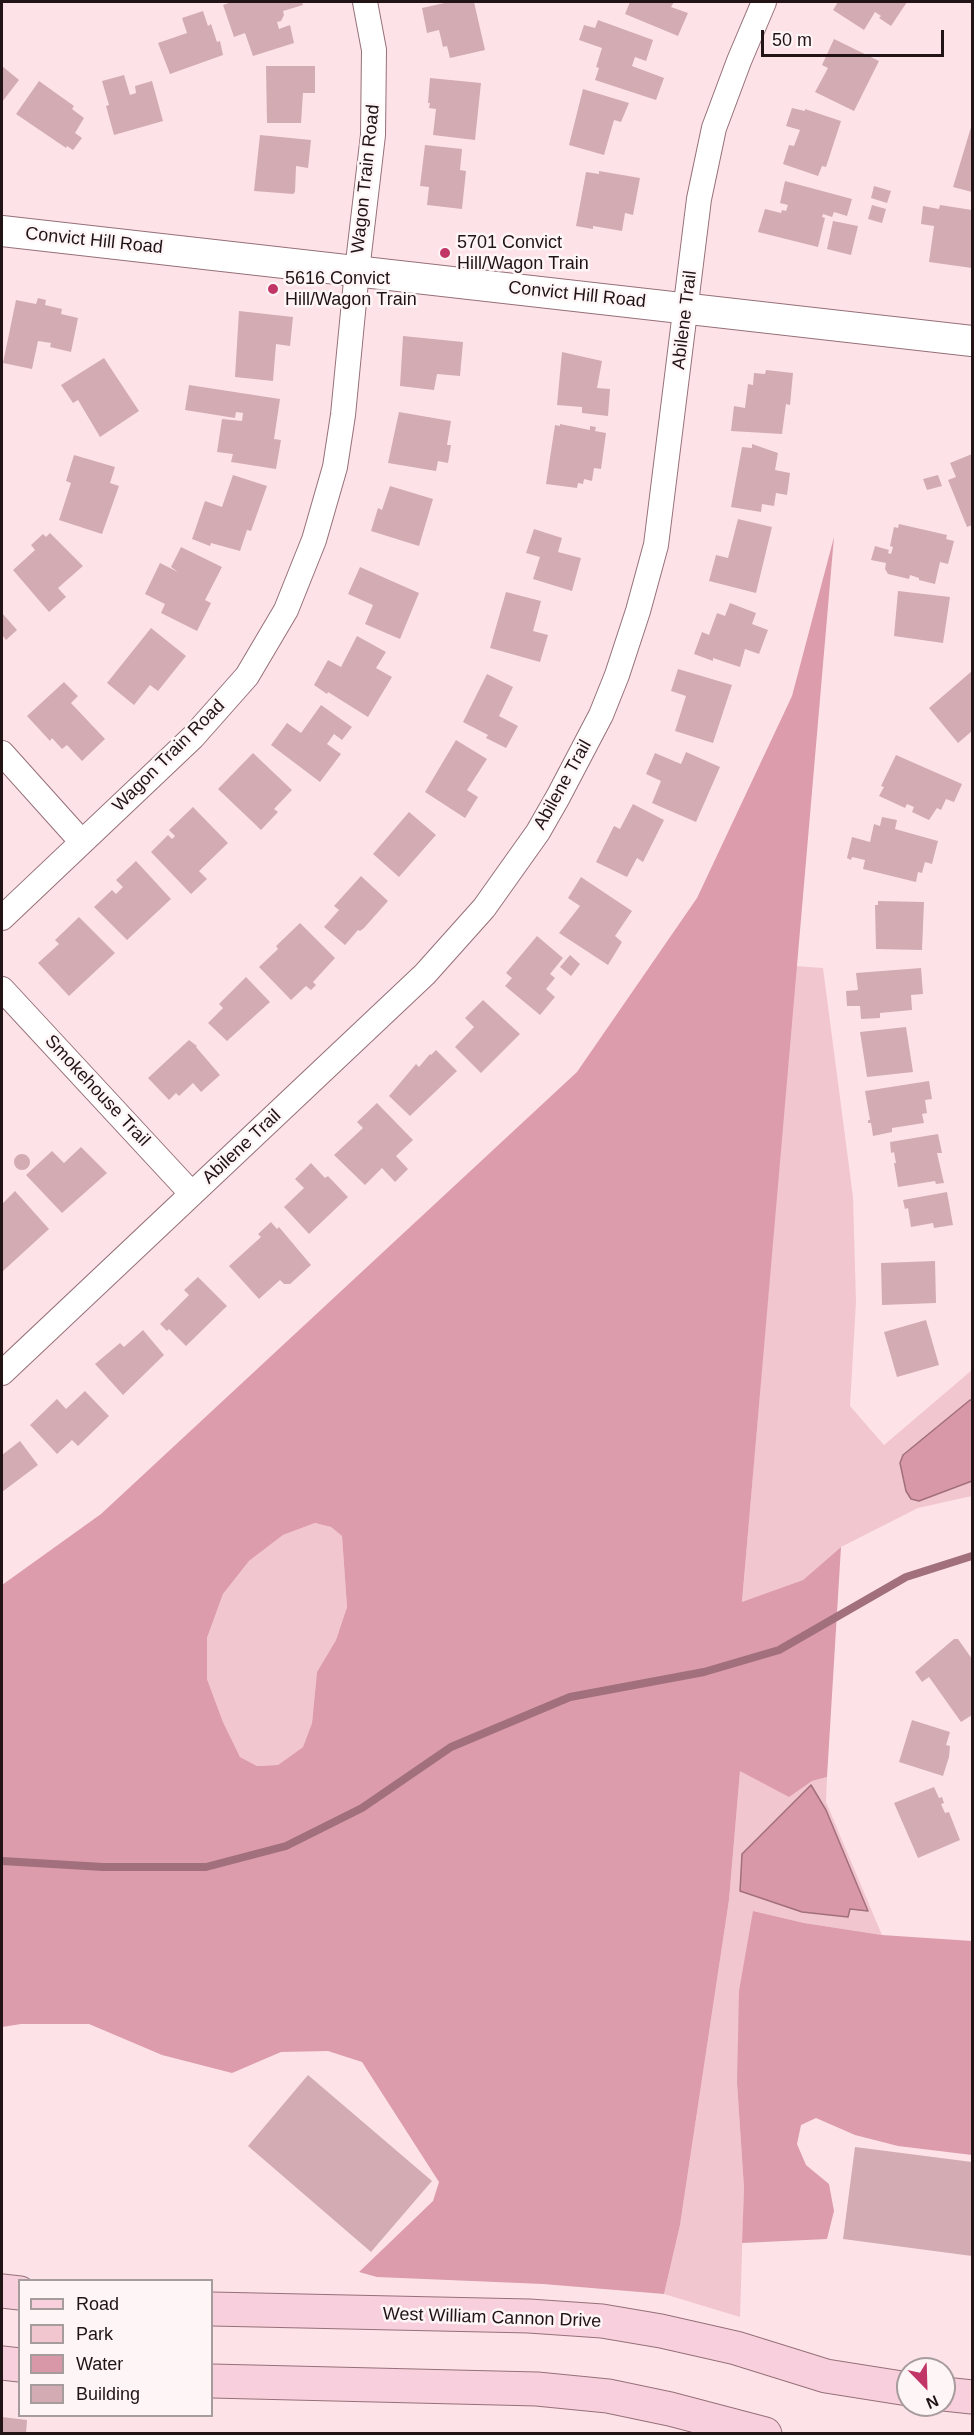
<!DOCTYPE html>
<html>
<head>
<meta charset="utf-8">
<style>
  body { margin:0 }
  #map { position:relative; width:974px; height:2435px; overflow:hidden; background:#fde3e8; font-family:Helvetica,sans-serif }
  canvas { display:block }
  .frame { position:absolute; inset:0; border:3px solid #221317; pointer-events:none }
  .legend { position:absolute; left:18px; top:2279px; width:195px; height:138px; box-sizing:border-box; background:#fef5f7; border:2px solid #a69b9d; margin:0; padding:8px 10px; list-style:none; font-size:18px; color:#221317 }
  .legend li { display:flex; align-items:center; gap:12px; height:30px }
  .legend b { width:30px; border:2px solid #a69b9d }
  .north { position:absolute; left:896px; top:2357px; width:60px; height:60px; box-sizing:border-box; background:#fef5f7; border:2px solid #a69b9d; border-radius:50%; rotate:157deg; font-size:16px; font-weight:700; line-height:24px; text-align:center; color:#221317 }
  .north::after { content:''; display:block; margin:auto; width:21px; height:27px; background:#c23567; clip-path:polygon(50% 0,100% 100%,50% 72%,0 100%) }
  .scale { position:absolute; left:761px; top:30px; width:183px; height:27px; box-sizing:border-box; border:3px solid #221317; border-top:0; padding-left:8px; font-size:18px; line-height:21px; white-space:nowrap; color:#221317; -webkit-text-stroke:4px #fef5f7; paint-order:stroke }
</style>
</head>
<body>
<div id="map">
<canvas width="974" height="2435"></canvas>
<div class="frame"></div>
<ul class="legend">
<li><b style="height:8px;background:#f8cfdc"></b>Road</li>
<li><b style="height:16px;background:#f2c6cf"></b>Park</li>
<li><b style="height:16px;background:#d898a7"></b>Water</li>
<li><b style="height:16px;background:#d3abb3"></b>Building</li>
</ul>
<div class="north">N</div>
<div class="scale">50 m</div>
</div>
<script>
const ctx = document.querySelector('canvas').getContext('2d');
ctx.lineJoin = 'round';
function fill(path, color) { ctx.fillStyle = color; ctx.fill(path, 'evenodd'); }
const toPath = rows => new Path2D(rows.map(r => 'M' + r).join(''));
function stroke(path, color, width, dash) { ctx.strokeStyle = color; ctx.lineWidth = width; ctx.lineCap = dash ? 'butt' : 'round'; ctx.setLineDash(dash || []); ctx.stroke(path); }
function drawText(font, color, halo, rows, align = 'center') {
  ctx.font = font + ' Helvetica,sans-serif'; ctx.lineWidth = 5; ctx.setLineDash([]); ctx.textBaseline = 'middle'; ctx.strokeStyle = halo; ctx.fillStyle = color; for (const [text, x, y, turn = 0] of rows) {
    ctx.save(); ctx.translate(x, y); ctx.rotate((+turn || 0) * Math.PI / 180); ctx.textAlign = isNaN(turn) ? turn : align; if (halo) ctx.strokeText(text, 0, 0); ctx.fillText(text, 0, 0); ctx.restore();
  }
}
const green = toPath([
  [796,966,823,968,853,1197,856,1302,850,1406,884,1445,972,1370,972,1496,918,1508,841,1547,803,1580,742,1603],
  [315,1523,331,1527,342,1536,347,1607,336,1640,317,1672,312,1723,303,1747,278,1765,257,1766,240,1757,223,1722,207,1679,207,1638,223,1594,249,1561,283,1535],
  [740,1770,789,1796,812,1781,827,1777,826,1802,882,1935,804,1923,753,1911,737,2083,744,2188,740,2317,664,2294,680,2225,729,1900]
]);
const forest = toPath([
  [834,537,742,1602,803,1580,841,1547,827,1777,812,1781,789,1797,740,1771,729,1900,680,2225,664,2294,543,2284,377,2277,359,2272,433,2201,439,2182,362,2062,328,2051,281,2052,232,2073,162,2055,89,2024,21,2024,2,2027,2,1585,101,1514,577,1072,697,898,792,696],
  [315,1523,331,1527,342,1536,347,1607,336,1640,317,1672,312,1723,303,1747,278,1765,257,1766,240,1757,223,1722,207,1679,207,1638,223,1594,249,1561,283,1535],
  [753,1911,804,1923,882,1935,972,1941,972,2155,898,2146,855,2135,816,2118,801,2125,797,2144,806,2165,829,2184,834,2211,827,2239,742,2243,744,2188,737,2083,739,1991]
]);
const water = toPath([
  [970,1400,972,1400,972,1481,919,1501,911,1499,906,1491,900,1463,903,1455,970,1400],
  [811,1785,826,1810,868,1911,850,1909,848,1917,802,1912,740,1891,742,1854,811,1785]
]);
const stream = toPath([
  [2,1861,103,1867,206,1867,286,1846,362,1808,451,1747,570,1697,704,1672,779,1650,906,1577,972,1556]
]);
const building = toPath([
  [232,2,302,2,303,5,283,11,284,15,281,21,277,22,279,29,290,25,294,43,253,56,245,33,234,37,223,5],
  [449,2,474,2,485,50,450,58,447,46,443,47,439,30,427,33,422,8],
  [630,2,674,2,671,7,688,13,678,36,625,14],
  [838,2,907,2,891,26,879,18,881,16,875,12,864,30,833,10],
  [203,11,208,26,211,24,217,42,220,41,223,55,170,74,158,43,187,33,182,18],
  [598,20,653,40,646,61,635,57,632,66,664,78,656,100,595,80,599,68,596,67,602,48,579,40,584,25,595,28],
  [834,39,879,61,854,111,815,92,828,68,822,65],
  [2,66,19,80,2,102],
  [266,66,315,66,315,93,303,93,301,123,267,123],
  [124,75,130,95,136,93,135,86,152,81,163,121,114,135,106,106,109,105,102,81],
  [430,78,481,83,475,140,433,135,436,109,429,108,430,103,428,103],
  [39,81,74,106,72,109,84,118,75,133,82,138,73,150,67,146,66,148,16,114],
  [583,89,629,103,621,122,614,120,604,155,569,145],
  [792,108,805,111,805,109,841,121,826,167,822,166,818,176,783,164,789,145,794,146,800,130,786,126],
  [972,124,972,192,953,187],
  [260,135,311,140,308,168,296,166,295,192,293,194,254,191],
  [425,145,462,149,460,170,466,171,462,209,427,205,429,187,420,186],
  [599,171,640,178,633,215,625,213,622,231,593,226,593,229,576,226,586,172,599,174],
  [785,181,852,199,847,216,834,212,832,217,823,214,822,217,825,218,818,247,758,232,765,209,781,213,782,210,786,211,788,205,780,203],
  [874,186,891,191,887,203,871,198],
  [872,205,886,209,882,223,868,219],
  [940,205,972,210,972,268,929,262,934,226,921,224,923,206,939,209],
  [833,221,858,226,851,255,827,249],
  [38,298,46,300,45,305,62,309,61,314,78,318,71,352,50,347,51,343,38,341,32,369,3,363,16,300,36,304],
  [239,311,293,317,290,346,276,344,273,381,235,377],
  [403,336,463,342,460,376,437,374,434,390,400,386],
  [562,352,602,361,597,388,610,389,608,416,582,413,582,407,557,405],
  [104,358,139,411,100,437,78,400,73,403,61,385],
  [766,370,793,373,790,405,786,404,782,434,731,431,734,406,745,408,748,384,753,385,754,373,765,374],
  [189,385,280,399,274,439,281,440,276,469,231,462,233,454,217,452,222,419,242,421,243,413,236,412,235,418,185,410],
  [399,412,451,421,447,445,451,445,448,463,438,461,436,471,388,463],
  [560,424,590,430,590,426,596,427,595,431,606,433,601,469,594,468,592,481,584,479,583,484,578,483,577,488,546,484,555,425,560,426],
  [752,444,778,453,775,470,790,473,787,495,776,493,774,506,762,504,761,512,731,507,742,447,752,448],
  [972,454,972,525,967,527,948,480,956,477,950,463],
  [74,455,115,467,110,483,119,486,102,534,59,520,71,483,66,481],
  [233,475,267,486,251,531,247,530,240,551,211,543,210,546,192,539,205,501,222,507],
  [938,475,942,486,927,490,923,479],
  [390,486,433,499,419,546,371,531,378,508,382,510],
  [738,519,772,527,756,593,709,581,716,555,728,558],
  [899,524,947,535,946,539,954,541,948,564,940,562,935,584,919,580,919,578,910,575,909,579,888,574,885,569,886,563,871,560,875,546,889,550,888,553,891,554,893,547,890,546,894,527,898,528],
  [534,529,562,538,558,552,581,558,572,591,533,579,540,557,526,553],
  [50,533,83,566,58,588,66,597,49,612,13,570,35,550,31,545,43,534,46,537],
  [181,547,222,567,205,600,211,603,197,631,161,613,165,604,145,594,160,563,178,572,171,567],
  [360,567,419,593,400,639,365,624,373,605,348,594],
  [898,591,950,597,943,643,894,636],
  [506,592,541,601,533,631,548,635,540,662,490,648],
  [730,603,756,613,752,624,768,630,759,654,745,649,740,667,713,658,713,661,694,654,702,632,709,635,717,613,725,616],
  [2,613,17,630,6,640,2,635],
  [151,628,186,656,158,691,150,685,134,705,107,683],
  [357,636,386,652,376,668,392,677,368,717,328,692,327,694,314,685,328,660,341,667],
  [678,669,732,685,713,743,675,731,686,696,671,691],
  [972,671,972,731,958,743,929,708],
  [487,674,513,687,499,716,518,726,506,748,486,738,488,735,463,722],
  [64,682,78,696,71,703,105,739,82,761,67,745,62,749,52,738,50,741,27,716],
  [321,705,352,727,342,740,334,734,327,744,341,754,320,782,271,745,287,723,301,733],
  [456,740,487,759,467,790,478,797,465,818,425,792],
  [686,752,720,767,696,822,652,803,661,781,646,774,655,753,681,764],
  [253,753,292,790,274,809,278,812,261,830,218,789],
  [896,755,962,784,954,802,946,799,941,810,937,808,929,820,912,812,914,807,907,804,905,808,879,796,884,787,881,786],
  [633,804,664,820,643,862,637,858,627,877,596,862,614,826,620,829],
  [193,807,228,843,199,871,207,879,191,894,151,852,168,835,172,839,175,836,169,830],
  [409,812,436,835,399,877,373,854],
  [882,817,897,820,895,829,938,841,932,864,925,862,922,873,918,872,916,882,863,869,865,860,852,857,851,860,847,858,852,837,870,842,874,824,880,826],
  [136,861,171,899,127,940,94,907,112,890,116,894,123,887,116,880],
  [361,876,388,901,364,928,360,931,358,930,345,945,324,927,339,910,334,906],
  [581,877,632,911,615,936,622,942,608,965,559,933,580,906,568,898],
  [878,901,924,902,922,950,876,949,875,905,878,905],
  [79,917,115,953,69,996,38,963,59,944,55,940],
  [300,923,335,958,313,982,316,985,311,990,306,986,291,1000,259,967,278,949,276,946],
  [537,936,563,958,550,974,555,978,546,989,555,997,540,1015,505,986,512,978,506,973],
  [570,955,580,964,571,976,560,967],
  [921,968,923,994,911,995,912,1010,880,1013,880,1018,861,1019,860,1006,847,1006,846,991,858,990,856,973],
  [246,977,270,1002,227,1041,208,1023,223,1008,219,1004],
  [483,1000,520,1034,481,1073,455,1047,474,1027,465,1018],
  [906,1027,913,1072,867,1077,860,1032],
  [189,1040,197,1046,196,1047,220,1075,201,1092,193,1083,179,1096,176,1093,169,1100,148,1078],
  [436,1050,457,1071,410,1116,389,1096,416,1064,419,1067,430,1054,431,1055],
  [929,1081,932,1099,925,1100,927,1113,922,1114,924,1123,892,1128,892,1132,873,1136,871,1123,868,1123,868,1120,870,1120,865,1091],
  [377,1103,413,1140,396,1156,408,1169,395,1182,382,1168,365,1185,334,1155,363,1128,357,1122],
  [938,1134,942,1153,937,1153,944,1183,936,1184,935,1181,898,1187,894,1163,896,1163,894,1152,891,1153,890,1142],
  [81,1147,107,1173,62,1213,26,1175,52,1151,64,1163],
  '14 1162a8 8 0 1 1 16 0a8 8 0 1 1-16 0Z',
  [311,1163,325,1178,328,1176,348,1197,309,1234,284,1207,304,1188,295,1179],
  [15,1191,49,1229,3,1271,2,1204],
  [947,1192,953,1225,934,1228,933,1223,911,1227,908,1208,905,1209,903,1200],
  [271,1222,277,1229,279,1227,311,1265,290,1284,284,1284,280,1280,259,1299,229,1266,261,1237,258,1234],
  [935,1261,936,1303,882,1305,881,1263],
  [198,1277,227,1306,186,1346,169,1329,167,1331,160,1324,189,1295,184,1290],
  [926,1320,939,1365,897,1377,884,1332],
  [143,1330,164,1355,123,1395,95,1364,120,1343,124,1347],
  [85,1391,109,1416,78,1446,72,1440,57,1454,30,1425,57,1399,66,1409],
  [20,1441,38,1465,2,1492,2,1455],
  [954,1639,958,1639,972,1659,972,1715,961,1722,929,1677,922,1682,915,1672],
  [912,1720,950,1732,946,1745,950,1746,949,1757,943,1776,899,1762],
  [934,1787,939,1798,942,1797,944,1803,941,1804,945,1813,949,1812,960,1840,918,1858,894,1803],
  [308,2075,432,2181,371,2252,248,2146],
  [855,2147,972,2162,972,2256,843,2239],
  [2,2417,27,2420,26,2434,2,2434]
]);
const minor = toPath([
  [2,753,81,841],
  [2,918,193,737,247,676,286,610,314,540,335,467,343,415,357,271,373,135,374,50,365,2],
  [2,989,192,1194],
  [2,1373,425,974,484,908,538,832,558,797,601,715,617,675,638,611,656,545,699,199,714,128,739,61,764,2]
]);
const tertiary = toPath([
  [2,231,972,341]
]);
const secondary = toPath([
  [2,2291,20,2293],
  [212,2309,529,2316,602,2321,661,2331,736,2348,826,2376,908,2389],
  [2,2363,20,2365],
  [212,2381,537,2389,608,2396,670,2409,765,2434],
  [944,2394,972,2397]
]);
const markers = [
  [445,253,6,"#c23567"],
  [273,289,6,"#c23567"]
];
const streetNames = [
  ["Wagon Train Road",366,179,-84],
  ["Convict Hill Road",94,241,6],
  ["Convict Hill Road",577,295,6],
  ["Abilene Trail",685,320,-83],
  ["Wagon Train Road",169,756,-45],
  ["Abilene Trail",563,785,-61],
  ["Smokehouse Trail",97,1091,47],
  ["Abilene Trail",242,1147,-43],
  ["West William Cannon Drive",492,2318,2]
];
const poiNames = [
  ["5701 Convict",457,243],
  ["Hill/Wagon Train",457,264],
  ["5616 Convict",285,279],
  ["Hill/Wagon Train",285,300]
];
fill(green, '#f2c6cf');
fill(forest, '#dc9cab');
fill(water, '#d898a7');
stroke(water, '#a1707c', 1.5);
stroke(stream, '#a1707c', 8);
fill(building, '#d3abb3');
stroke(minor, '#967079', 26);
stroke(tertiary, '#967079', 32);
stroke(secondary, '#967079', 35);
stroke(minor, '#fff', 24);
stroke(tertiary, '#fff', 30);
stroke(secondary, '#f8cfdc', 33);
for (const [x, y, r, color] of markers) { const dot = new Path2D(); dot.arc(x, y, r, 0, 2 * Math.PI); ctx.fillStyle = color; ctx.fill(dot); stroke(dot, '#fef5f7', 2); }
drawText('18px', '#221317', '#fef5f7', streetNames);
drawText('18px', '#221317', '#fef5f7', poiNames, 'left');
</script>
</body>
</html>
